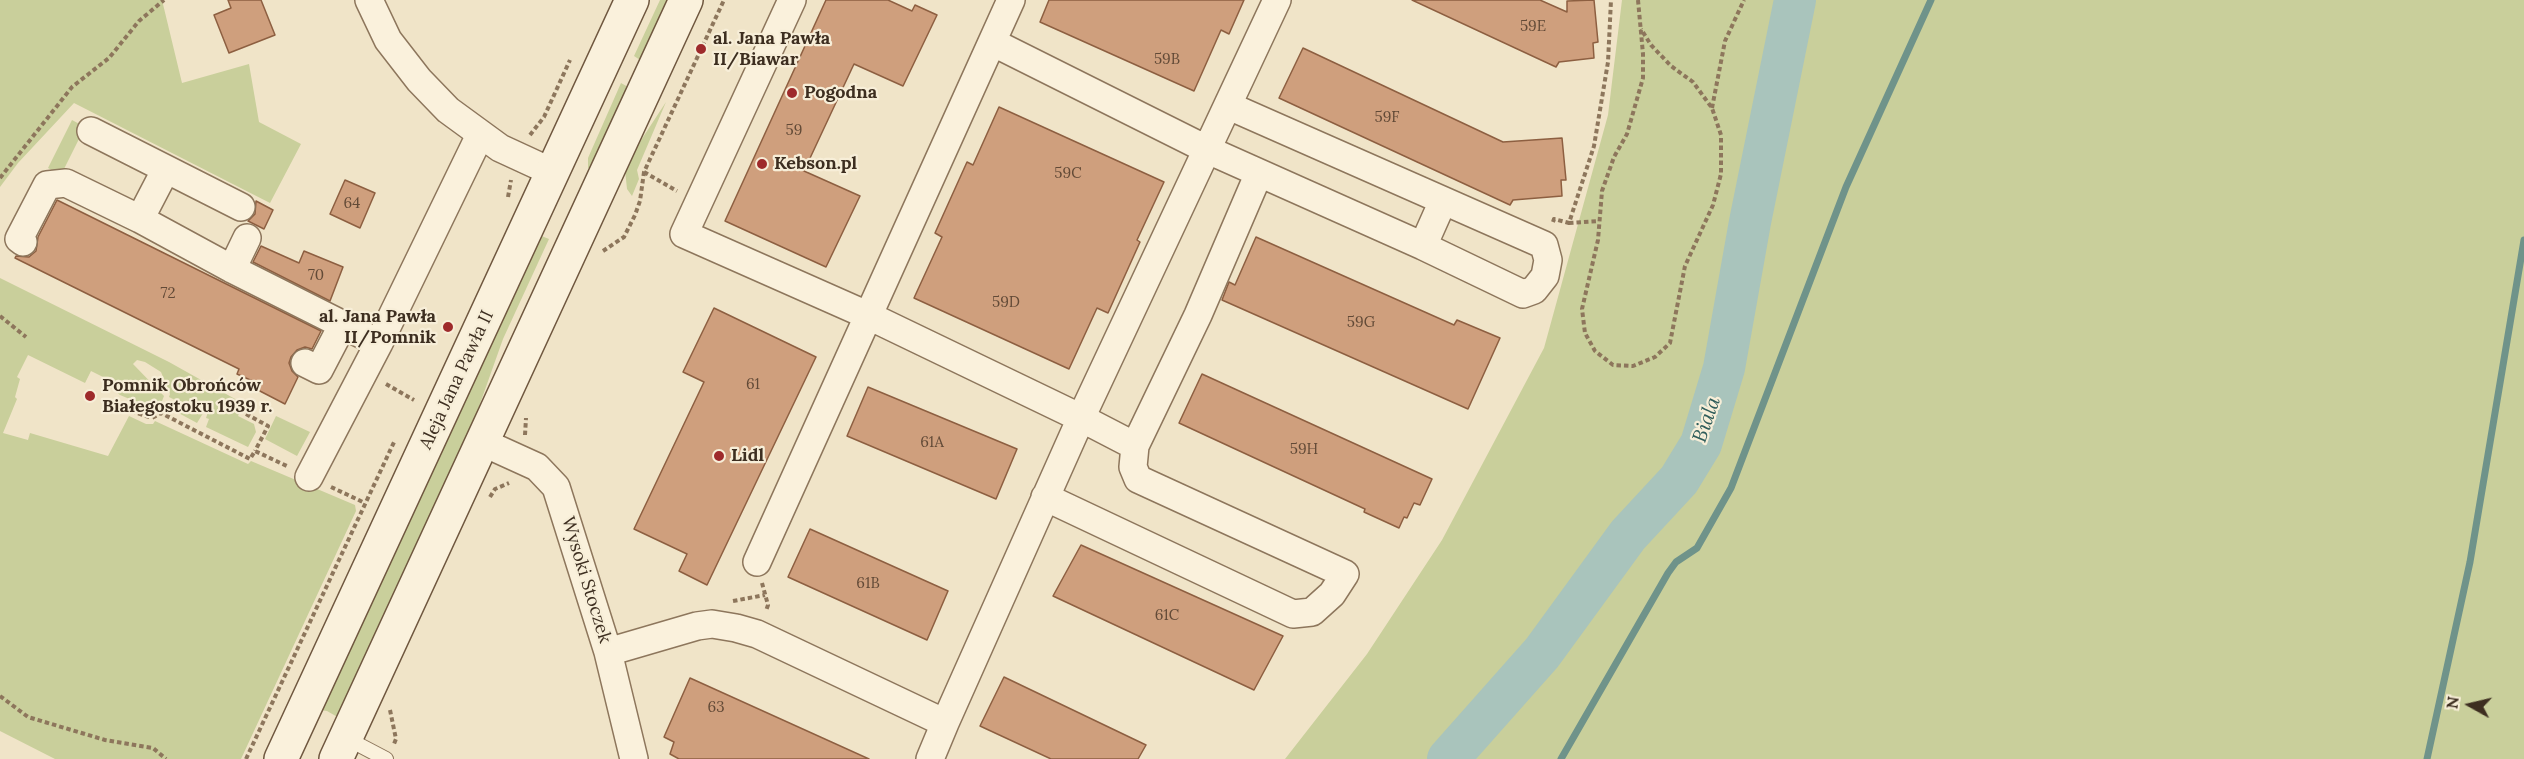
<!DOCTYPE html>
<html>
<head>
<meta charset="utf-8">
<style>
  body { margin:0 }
  #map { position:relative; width:2524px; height:759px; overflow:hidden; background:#f0e4c8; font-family:Lora,serif }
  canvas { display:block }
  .north { position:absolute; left:2440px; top:675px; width:60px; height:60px; -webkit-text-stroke:4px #f7eed8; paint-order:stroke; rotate:278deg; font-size:16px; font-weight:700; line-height:24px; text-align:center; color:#3d2e20 }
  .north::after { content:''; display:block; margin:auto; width:21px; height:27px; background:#3d2e20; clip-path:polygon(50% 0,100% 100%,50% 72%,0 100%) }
</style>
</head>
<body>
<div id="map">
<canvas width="2524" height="759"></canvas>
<div class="north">N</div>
</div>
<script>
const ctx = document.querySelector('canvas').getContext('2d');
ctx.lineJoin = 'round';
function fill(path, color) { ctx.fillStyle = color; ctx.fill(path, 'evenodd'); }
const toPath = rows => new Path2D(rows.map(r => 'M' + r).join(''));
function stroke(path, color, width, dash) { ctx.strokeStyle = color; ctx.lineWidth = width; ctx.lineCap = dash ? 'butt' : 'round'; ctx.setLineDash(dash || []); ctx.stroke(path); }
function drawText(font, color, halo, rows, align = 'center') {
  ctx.font = font + ' Lora,serif'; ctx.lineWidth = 4.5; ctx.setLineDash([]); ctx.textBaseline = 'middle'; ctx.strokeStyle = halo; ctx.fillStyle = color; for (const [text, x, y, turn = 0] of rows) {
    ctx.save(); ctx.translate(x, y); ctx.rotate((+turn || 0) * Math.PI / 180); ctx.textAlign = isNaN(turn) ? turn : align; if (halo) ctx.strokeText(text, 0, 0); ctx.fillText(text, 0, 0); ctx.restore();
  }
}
const green = toPath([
  [0,0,162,0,182,83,249,64,259,122,301,144,270,203,74,103,18,163,0,187],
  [660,0,672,0,644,61,640,60,634,56],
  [1622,0,2524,0,2524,759,1285,759,1367,654,1442,540,1544,348,1608,115],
  [621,83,628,87,590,168,588,168,588,158],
  [666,102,637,170,639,179,632,196,627,189,625,170,632,154],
  [72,120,85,127,61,175,48,168],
  [539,235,549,239,503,339,460,460,341,719,327,711,320,710],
  [0,278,169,362,244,404,238,416,254,424,256,432,248,447,206,427,209,419,206,418,208,412,205,410,197,423,173,410,177,401,169,397,170,394,161,372,145,362,137,360,133,364,164,396,158,411,120,395,109,386,111,381,91,371,85,383,28,355,17,377,20,379,15,397,17,399,3,433,28,440,30,433,108,456,129,416,146,424,153,424,155,421,248,464,251,461,355,505,356,511,241,759,55,759,0,731],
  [276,416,310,432,297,456,265,439]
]);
const stream = toPath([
  [1561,759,1668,573,1676,562,1697,548,1731,488,1846,187,1931,0],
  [2427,759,2470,562,2524,240]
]);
const river = toPath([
  [1448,759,1542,653,1628,535,1679,480,1701,444,1724,368,1750,222,1795,0]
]);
const building = toPath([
  [228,0,261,0,275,35,229,53,214,15,231,8,228,0],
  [826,0,888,0,912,11,915,5,937,15,903,86,854,64,804,171,860,196,826,267,725,221,826,0],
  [1049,0,1244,0,1229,34,1221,30,1194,91,1040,22,1049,0],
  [1412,0,1540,0,1567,12,1567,1,1594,0,1598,42,1593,43,1594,58,1559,62,1556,67,1412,0],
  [1303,48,1503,142,1562,138,1566,180,1561,180,1562,196,1513,200,1510,205,1279,98,1303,48],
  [999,107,1164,182,1137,240,1140,242,1108,313,1097,308,1069,369,914,298,942,237,935,233,967,162,973,165,999,107],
  [345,180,375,193,360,228,330,214,345,180],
  [57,200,321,331,312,349,305,347,297,350,291,357,289,363,292,371,298,377,285,404,256,389,259,384,237,374,239,369,15,258,16,256,29,257,36,251,38,237,57,200],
  [256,201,273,210,264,229,248,221,255,214,256,201],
  [1256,237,1454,325,1457,320,1500,338,1468,409,1222,300,1229,282,1235,285,1256,237],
  [261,246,299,263,304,251,343,267,330,301,253,262,261,246],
  [714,308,816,357,707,585,679,571,687,554,634,529,704,382,683,372,714,308],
  [1202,374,1432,479,1420,505,1414,503,1407,518,1404,517,1399,528,1364,512,1365,509,1179,423,1202,374],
  [868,387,1017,449,996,499,847,436,868,387],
  [810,529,948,591,927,640,788,577,810,529],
  [1081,545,1283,636,1254,690,1053,596,1081,545],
  [1004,677,1146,745,1138,759,1051,759,980,726,1004,677],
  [690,678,869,759,679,759,670,754,674,742,664,737,690,678]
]);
const path = toPath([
  [1638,0,1643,54,1643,78,1627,134,1614,157,1602,191,1598,240,1582,309,1585,333,1595,351,1613,365,1633,366,1655,357,1670,343,1685,266,1713,205,1721,174,1721,135,1712,108,1693,82,1671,66,1651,45,1641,29],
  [1712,108,1725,41,1744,0],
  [530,135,544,117,570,60],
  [644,172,677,191],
  [0,178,72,87,109,58,139,21,164,0],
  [508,197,511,180],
  [1553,222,1554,219,1569,223,1594,146,1608,62,1611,0],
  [1569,223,1599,221],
  [603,251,624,237,635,215,640,201,644,172,724,0],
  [0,316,26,337],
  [386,384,414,400],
  [131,411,152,418,161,413,250,459,255,451,289,467],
  [246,414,268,426,255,451],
  [525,435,526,418],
  [331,487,365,503],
  [490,497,495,489,509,483],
  [762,583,768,605,766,611],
  [733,601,765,595],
  [0,696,28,717,105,740,153,748,166,759],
  [390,710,396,739,394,744],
  [246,759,395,440]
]);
const lane = toPath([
  [346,738,386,759]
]);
const street = toPath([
  [369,0,388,40,419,80,448,110,500,148,552,172],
  [792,0,684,234,867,315,1081,418,1277,0],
  [1011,0,992,42,1208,150,1423,246,1523,294,1534,290,1545,276,1548,260,1544,245,1229,106],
  [91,131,166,169,140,219],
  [166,169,241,207],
  [23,242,19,239,47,185,66,183,140,219,232,269,379,343],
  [1423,246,1443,201],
  [232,269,247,238],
  [305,363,319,370,343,324],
  [482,442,537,467,556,487,608,652,634,759],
  [309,477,379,343,480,135],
  [1045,497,1293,614,1312,612,1332,594,1345,574,1138,479,1133,467,1135,446],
  [757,562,992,42],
  [608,652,697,626,712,624,736,628,757,634,945,723,1081,418,1135,446,1198,315,1259,173],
  [930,759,945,723]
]);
const secondary = toPath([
  [281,759,632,0],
  [336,759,686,0]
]);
const markers = [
  [701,49,6,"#9e2a2b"],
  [792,93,6,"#9e2a2b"],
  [762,164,6,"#9e2a2b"],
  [448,327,6,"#9e2a2b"],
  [90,396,6,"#9e2a2b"],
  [719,456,6,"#9e2a2b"]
];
const numberNames = [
  ["59E",1533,27],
  ["59B",1167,60],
  ["59F",1387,118],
  ["59",794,131],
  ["59C",1068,174],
  ["64",352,204],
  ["70",316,276],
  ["72",168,294],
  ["59D",1006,303],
  ["59G",1361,323],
  ["61",753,385],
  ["61A",932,443],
  ["59H",1304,450],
  ["61B",868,584],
  ["61C",1167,616],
  ["63",716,708]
];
const poiNames = [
  ["al. Jana Pawła",713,39],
  ["II/Biawar",713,60],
  ["Pogodna",804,93],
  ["Kebson.pl",774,164],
  ["al. Jana Pawła",436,317,"right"],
  ["II/Pomnik",436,338,"right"],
  ["Pomnik Obrońców",102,386],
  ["Białegostoku 1939 r.",102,407],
  ["Lidl",731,456]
];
const streetNames = [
  ["Aleja Jana Pawła II",457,380,-65],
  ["Wysoki Stoczek",586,580,73]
];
const waterNames = [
  ["Biala",1707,420,-71]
];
fill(green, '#c9cf9b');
stroke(stream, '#6f938a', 7);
stroke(river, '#a9c4bc', 42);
fill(building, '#cf9f7d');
stroke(building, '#8d5f41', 1.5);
stroke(lane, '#8d765c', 16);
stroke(street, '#8d765c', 30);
stroke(secondary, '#6f573f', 36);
stroke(path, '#8d765c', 4, [4.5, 3]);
stroke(lane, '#faf1dc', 14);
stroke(street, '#faf1dc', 27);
stroke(secondary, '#faf1dc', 33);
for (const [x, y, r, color] of markers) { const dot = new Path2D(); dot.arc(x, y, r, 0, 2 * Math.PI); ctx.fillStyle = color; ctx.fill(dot); stroke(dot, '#f7eed8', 2); }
drawText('15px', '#624a37', null, numberNames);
drawText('bold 18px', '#3d2e20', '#f7eed8', poiNames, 'left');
drawText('18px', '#3d2e20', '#f7eed8', streetNames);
drawText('italic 20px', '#2f5d5a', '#f7eed8', waterNames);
</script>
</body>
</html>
